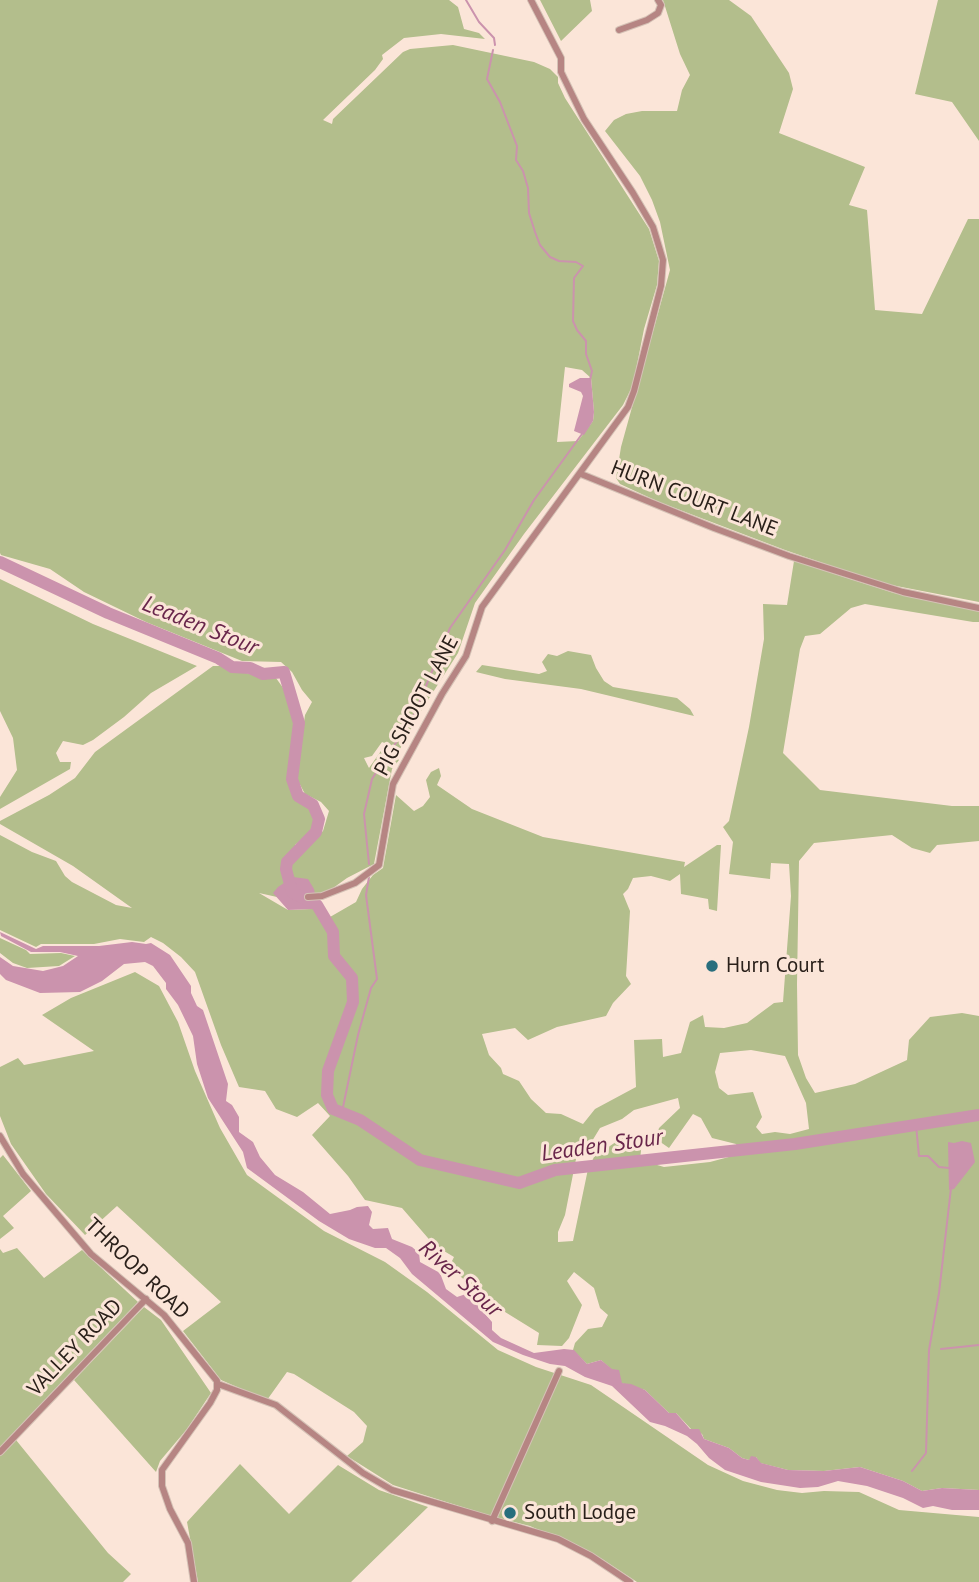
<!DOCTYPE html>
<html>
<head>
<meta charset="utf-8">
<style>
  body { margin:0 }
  canvas { display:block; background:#fbe5d8 }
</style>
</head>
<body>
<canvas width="979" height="1582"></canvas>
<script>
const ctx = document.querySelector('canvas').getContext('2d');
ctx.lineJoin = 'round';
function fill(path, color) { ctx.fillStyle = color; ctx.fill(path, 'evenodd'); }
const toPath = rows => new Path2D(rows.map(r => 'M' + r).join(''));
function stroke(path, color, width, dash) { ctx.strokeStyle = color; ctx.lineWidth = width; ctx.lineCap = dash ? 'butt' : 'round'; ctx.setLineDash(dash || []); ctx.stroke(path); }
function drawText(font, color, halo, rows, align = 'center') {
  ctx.font = font + ' "PT Sans",sans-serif'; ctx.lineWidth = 6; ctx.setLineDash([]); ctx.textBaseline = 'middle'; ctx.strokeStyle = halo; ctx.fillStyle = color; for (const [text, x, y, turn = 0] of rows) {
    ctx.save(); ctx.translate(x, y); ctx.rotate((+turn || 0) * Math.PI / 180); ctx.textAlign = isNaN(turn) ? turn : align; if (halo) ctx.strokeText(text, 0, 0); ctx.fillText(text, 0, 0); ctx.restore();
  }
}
const green = toPath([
  [0,0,449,0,458,7,464,29,479,33,485,39,441,34,404,38,382,55,383,59,375,70,323,120,332,124,333,119,403,52,410,49,453,45,534,62,550,69,558,77,558,83,565,98,649,229,659,261,657,285,644,329,633,385,623,405,524,534,475,603,458,653,421,711,400,749,382,742,372,756,364,758,369,768,383,748,392,753,399,760,392,769,374,864,347,878,322,896,277,897,259,893,288,910,311,909,317,905,330,917,356,902,362,889,373,875,383,868,396,795,414,811,423,806,430,797,426,780,431,772,439,768,441,776,437,785,472,809,543,837,685,862,684,867,717,845,721,845,717,911,709,909,708,899,681,894,680,874,670,881,651,876,633,878,628,889,623,894,630,911,626,976,631,984,613,1003,606,1016,557,1027,528,1040,515,1028,482,1034,489,1055,501,1068,503,1074,519,1081,531,1099,546,1113,561,1114,583,1124,595,1109,636,1087,634,1040,662,1039,663,1057,681,1053,690,1022,703,1015,705,1027,724,1028,747,1023,774,1003,783,1002,791,896,789,864,771,863,770,879,729,874,733,842,723,827,729,821,749,727,764,639,763,604,787,605,794,561,894,593,979,611,979,622,973,622,865,604,851,608,820,634,805,636,800,649,783,753,820,790,952,806,979,806,979,841,937,845,930,853,912,848,892,835,814,843,799,861,797,984,798,1055,806,1078,815,1093,855,1084,907,1060,909,1040,930,1017,962,1013,979,1016,979,1490,942,1488,922,1491,903,1481,860,1467,824,1471,788,1470,760,1463,756,1457,749,1460,742,1458,729,1448,704,1439,702,1434,691,1429,676,1413,669,1413,645,1390,621,1383,612,1370,601,1360,587,1364,573,1350,575,1343,588,1329,602,1327,608,1315,600,1308,594,1288,574,1272,567,1281,582,1305,569,1338,562,1346,537,1345,539,1333,497,1307,449,1267,454,1257,434,1245,402,1208,365,1200,348,1176,312,1135,330,1116,318,1103,297,1117,276,1109,265,1091,239,1087,221,1045,195,972,181,957,163,943,151,937,144,942,120,939,94,944,41,944,36,947,0,930,0,835,32,852,56,861,65,876,72,882,116,905,132,908,73,866,0,824,0,821,49,795,75,778,95,752,213,666,220,666,250,674,276,678,286,692,293,718,293,739,288,770,295,799,309,807,316,819,311,832,295,845,297,856,323,831,329,811,321,802,305,794,296,777,305,715,312,702,302,690,292,672,281,662,242,661,146,622,84,592,50,569,1,555,0,553],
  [565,367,582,370,591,378,594,412,593,421,578,441,557,442],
  [751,1050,785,1056,806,1103,809,1129,790,1134,775,1132,762,1134,756,1127,762,1117,753,1092,728,1095,719,1088,715,1072,720,1053],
  [678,1098,680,1108,659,1128,656,1139,669,1148,693,1114,701,1118,712,1138,736,1144,740,1154,710,1162,664,1167,640,1160,642,1141,623,1137,594,1157,588,1169,573,1241,558,1242,558,1232,565,1215,576,1159,586,1151,600,1128,622,1119,634,1110],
  [540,0,590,0,592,11,561,41],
  [663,0,729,0,751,16,789,73,793,89,779,133,865,167,849,205,867,210,875,310,922,314,968,219,979,219,979,602,881,583,785,550,659,502,620,484,616,478,621,447,670,270,660,222,652,200,640,176,605,131,614,120,626,114,642,111,677,111,682,90,690,75,680,54],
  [938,0,979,0,979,141,952,102,915,94],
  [0,579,93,624,197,666,151,693,124,717,93,740,83,745,63,741,56,753,60,762,71,762,70,769,0,809,0,797,17,770,13,738,0,711],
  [568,651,591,655,596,668,604,681,613,687,677,698,690,709,694,716,581,689,505,679,476,672,482,665,539,674,547,671,542,662,548,654,557,656],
  [0,938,26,950,30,954,61,953,75,956,59,966,27,968,13,963,0,953],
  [135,972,159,986,178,1022,195,1071,220,1128,247,1175,324,1231,385,1262,427,1292,498,1350,536,1367,591,1385,708,1465,743,1481,777,1490,802,1493,824,1491,859,1492,899,1510,979,1517,979,1582,637,1582,602,1559,530,1526,487,1515,393,1485,347,1456,363,1442,367,1426,354,1412,294,1374,287,1372,267,1400,221,1380,183,1331,221,1302,117,1206,85,1235,46,1194,11,1144,0,1116,0,1067,18,1058,24,1065,94,1051,42,1015,71,998],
  [3,1155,31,1191,3,1216,14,1228,0,1239,0,1158],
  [17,1248,44,1278,82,1250,138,1302,0,1447,0,1249,3,1253],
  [144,1307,161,1320,211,1393,187,1429,160,1461,156,1472,74,1380],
  [16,1440,108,1553,131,1574,123,1582,0,1582,0,1456],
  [240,1464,289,1514,338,1465,379,1490,428,1507,351,1582,198,1582,187,1522]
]);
const water = toPath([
  [580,378,591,378,594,412,593,421,584,435,574,431,583,396,581,392,569,387,569,384],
  [293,877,308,879,314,889,317,905,312,909,288,910,273,893,278,887],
  [0,932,36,949,43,946,99,946,132,942,146,944,151,943,170,955,191,986,191,993,197,1006,203,1010,228,1084,226,1101,232,1105,239,1117,239,1132,253,1142,260,1157,275,1175,303,1192,330,1214,350,1210,357,1207,368,1206,372,1212,369,1225,373,1229,388,1228,392,1239,412,1247,419,1253,420,1262,440,1273,446,1289,457,1297,466,1294,474,1301,492,1322,492,1330,501,1338,534,1353,564,1349,574,1350,587,1364,601,1360,612,1369,619,1370,622,1383,631,1384,645,1390,669,1413,676,1413,690,1429,699,1429,704,1439,729,1448,742,1458,749,1460,751,1456,756,1457,761,1463,788,1470,824,1471,860,1467,903,1481,922,1491,942,1488,979,1490,979,1510,952,1510,933,1506,923,1508,903,1498,867,1486,838,1481,818,1487,800,1488,761,1482,725,1470,709,1458,697,1444,687,1436,665,1426,650,1422,612,1386,585,1377,565,1366,550,1364,523,1355,493,1342,412,1274,400,1258,386,1248,375,1248,349,1239,319,1221,247,1168,243,1152,208,1098,197,1064,193,1036,178,1005,166,989,166,983,153,966,145,962,124,964,102,981,80,992,40,993,6,980,0,974,0,957,13,966,43,971,63,966,78,956,60,952,31,952,1,936],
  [962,1141,971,1143,975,1162,954,1189,949,1190,948,1142,954,1143]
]);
const stream = toPath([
  [466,0,479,22,494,38,495,45],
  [493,50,487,79,500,102,517,146,516,160,523,171,528,188,529,213,535,232,540,245,550,257,559,261,576,262,583,266,574,278,573,321,577,330,586,341,586,354,592,371,590,380],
  [369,864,364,814,372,779,387,755,411,722,450,628,505,550,534,500,582,434],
  [342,1112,358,1035,371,988,377,979,366,895,369,877],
  [916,1125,919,1156,928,1156,939,1167,949,1168],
  [941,1349,979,1345],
  [912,1471,926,1453,929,1350,939,1293,951,1188]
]);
const river = toPath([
  [0,562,108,613,218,658,232,667,250,668,263,674,284,672,299,723,292,779,298,796,313,805,319,819,316,832,287,862,286,869,292,892,317,905,333,932,334,956,352,978,353,1002,328,1071,327,1095,333,1109,360,1120,420,1160,519,1183,555,1170,795,1144,979,1115]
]);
const minor = toPath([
  [619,30,647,20,658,13,661,5,658,0],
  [581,474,714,528,789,556,903,592,979,608],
  [308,897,322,896,355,883,379,865,393,784,442,694,466,656,482,607,628,407,634,391,661,286,663,260,653,227,633,193,584,119,561,72,561,58,531,0],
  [0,1136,23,1174,91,1254,164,1315,217,1381,217,1390,210,1403,162,1470,162,1486,170,1509,188,1543,194,1582],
  [218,1384,276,1405,363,1473,392,1490,558,1539,591,1556,630,1582],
  [0,1452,146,1299],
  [492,1521,559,1371]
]);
const markers = [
  [712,966,7,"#286e7d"],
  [510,1513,7,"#286e7d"]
];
const streetNames = [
  ["HURN COURT LANE",694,499,21],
  ["PIG SHOOT LANE",417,706,-62],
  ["THROOP ROAD",137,1269,44],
  ["VALLEY ROAD",75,1348,-46]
];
const poiNames = [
  ["Hurn Court",726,966],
  ["South Lodge",524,1513]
];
const waterNames = [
  ["Leaden Stour",200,626,22],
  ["Leaden Stour",602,1146,-8],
  ["River Stour",460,1279,42]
];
fill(green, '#b3be8c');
fill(water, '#cb93ad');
stroke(stream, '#cb93ad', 2);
stroke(river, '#cb93ad', 12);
stroke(minor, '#d5c2b6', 8);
stroke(minor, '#b68583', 6);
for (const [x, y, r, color] of markers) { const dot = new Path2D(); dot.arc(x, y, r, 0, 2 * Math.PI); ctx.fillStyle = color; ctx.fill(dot); stroke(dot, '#fbe5d8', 2.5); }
drawText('21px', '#2a201a', '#fbe5d8', streetNames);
drawText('21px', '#2a201a', '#fbe5d8', poiNames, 'left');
drawText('italic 23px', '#69264b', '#fbe5d8', waterNames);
</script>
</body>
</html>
